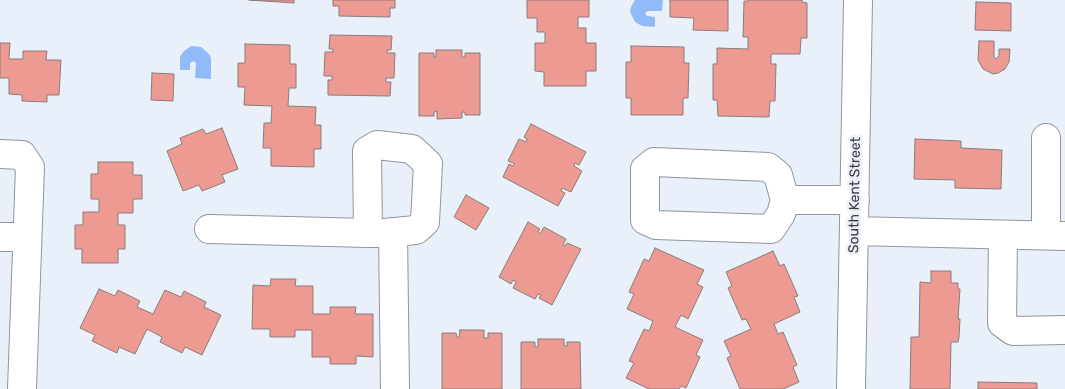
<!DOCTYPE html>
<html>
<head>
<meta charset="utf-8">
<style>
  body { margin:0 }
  canvas { display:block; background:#eaf0f9 }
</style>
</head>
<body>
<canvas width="1065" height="389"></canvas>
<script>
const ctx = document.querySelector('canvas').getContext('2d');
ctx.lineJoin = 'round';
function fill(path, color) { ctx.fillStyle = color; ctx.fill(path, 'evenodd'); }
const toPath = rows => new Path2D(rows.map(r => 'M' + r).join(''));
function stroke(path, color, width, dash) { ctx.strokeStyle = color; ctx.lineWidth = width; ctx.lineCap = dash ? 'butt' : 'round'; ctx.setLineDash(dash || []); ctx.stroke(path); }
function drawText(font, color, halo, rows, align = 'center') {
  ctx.font = font + ' Rubik,sans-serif'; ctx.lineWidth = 5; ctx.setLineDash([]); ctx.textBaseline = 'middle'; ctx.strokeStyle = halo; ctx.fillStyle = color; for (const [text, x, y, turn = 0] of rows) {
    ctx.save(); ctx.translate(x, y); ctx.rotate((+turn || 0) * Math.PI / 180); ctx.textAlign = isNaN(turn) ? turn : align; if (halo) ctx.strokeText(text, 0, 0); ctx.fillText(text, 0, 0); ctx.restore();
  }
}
const water = toPath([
  [635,0,663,0,662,11,648,11,645,13,647,16,655,17,655,27,642,26,635,22,630,12,631,7],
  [191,46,201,47,209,54,211,58,211,79,195,78,196,63,194,61,190,63,190,70,180,70,180,57,183,52]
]);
const building = toPath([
  [249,0,294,0,294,3,249,0],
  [333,0,395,0,395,8,390,8,390,17,339,16,339,6,333,6,333,0],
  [527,0,589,0,589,17,578,17,578,28,586,28,586,43,596,43,596,71,586,71,586,86,544,86,544,72,535,71,535,43,545,43,545,32,537,32,537,18,527,18,527,0],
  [670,0,728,0,728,31,693,30,694,18,670,17,670,0],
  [749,0,802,0,802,2,807,3,807,38,801,38,800,54,771,54,771,64,776,64,775,101,770,101,769,117,718,116,717,100,713,100,713,64,717,64,717,48,748,49,748,37,743,37,744,1,749,1,749,0],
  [976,2,1011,3,1011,31,975,30,976,2],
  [330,35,392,36,391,50,387,50,387,53,395,53,394,78,386,78,386,82,391,82,390,96,328,95,328,80,332,80,332,76,324,76,325,52,333,52,333,49,329,49,330,35],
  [979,41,994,41,994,57,996,59,999,56,999,49,1010,49,1009,62,1005,69,998,73,993,74,983,69,978,60,979,41],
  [0,43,10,43,9,59,23,59,23,51,47,51,46,60,61,60,59,95,47,95,47,102,22,101,22,95,9,94,9,78,0,78,0,43],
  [245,44,290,45,290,64,296,64,296,88,289,88,288,106,316,107,315,125,321,125,321,149,314,149,314,167,271,166,271,148,263,148,264,123,271,123,272,106,244,105,245,87,238,87,238,63,245,63,245,44],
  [631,46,684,47,684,63,689,63,688,98,683,98,683,115,631,115,631,98,626,98,626,62,631,62,631,46],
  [436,50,462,50,462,57,465,57,465,53,480,53,480,115,465,115,465,112,462,112,462,118,437,119,437,111,434,112,434,116,419,116,419,53,434,53,434,57,436,57,436,50],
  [152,73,174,74,173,101,151,100,152,73],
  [531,124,586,152,579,165,575,163,574,166,582,171,571,192,562,188,561,191,565,193,558,206,503,177,509,164,513,166,515,164,508,161,519,139,526,142,527,139,524,137,531,124],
  [222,128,238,169,222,175,225,182,202,191,199,185,183,191,167,151,182,144,180,138,203,129,206,134,222,128],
  [915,139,961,141,961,148,1002,150,1001,189,955,188,955,180,914,179,915,139],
  [98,162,133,162,133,175,142,175,142,199,133,199,133,213,118,213,118,225,125,225,125,249,118,249,118,263,82,263,82,249,75,249,75,225,83,225,83,212,99,212,99,199,91,199,91,174,98,174,98,162],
  [466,195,489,208,476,230,454,217,466,195],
  [528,222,540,229,538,232,540,234,544,227,566,239,563,245,565,246,567,243,581,249,552,305,539,298,541,295,538,294,535,299,513,288,516,282,513,280,511,284,499,277,528,222],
  [655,248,704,270,697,284,703,287,688,319,681,315,675,327,703,340,696,355,700,357,686,388,681,386,679,389,649,389,626,378,634,363,629,361,644,329,649,331,653,321,627,309,634,294,629,292,644,259,649,261,655,248],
  [773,251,780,266,784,264,798,296,794,297,800,312,774,324,778,334,783,332,797,365,793,367,799,382,783,389,740,389,727,358,731,356,724,341,751,329,746,319,742,320,728,288,732,286,726,272,773,251],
  [931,271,951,271,951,283,958,283,958,289,960,289,958,319,960,319,959,337,958,342,951,342,950,389,910,389,911,337,919,337,920,282,931,283,931,271],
  [271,279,296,279,295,286,313,286,313,314,330,314,330,307,356,307,355,314,373,314,373,357,356,356,356,364,330,364,330,357,312,357,312,330,295,330,295,337,270,337,270,329,252,329,253,285,270,286,271,279],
  [99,289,115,296,118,290,140,301,137,307,153,314,165,290,181,297,184,291,206,302,204,307,221,315,202,355,185,347,182,353,160,342,162,337,147,329,135,354,119,347,117,353,92,341,95,335,80,328,99,289],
  [460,330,484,330,484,338,488,338,488,333,502,333,502,389,442,389,442,333,456,333,457,337,459,338,460,330],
  [538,339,564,339,564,346,567,346,567,342,580,342,581,389,521,389,521,342,535,342,535,347,538,347,538,339],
  [978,382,1037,383,1037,389,978,389,978,382]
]);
const minor = toPath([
  [0,154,22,155,30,167,22,389],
  [654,162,768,167,778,175,785,200,781,214,771,229,656,225,645,220,645,169,654,162],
  [785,200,855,200],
  [209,229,368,233,384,233,416,230,425,222,428,164,412,149,377,145,367,151,368,233],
  [854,231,1065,236],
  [393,232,395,389],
  [1003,235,1002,323,1013,331,1065,330],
  [1046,235,1046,138],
  [0,237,27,237],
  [851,389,858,0]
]);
const streetNames = [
  ["South Kent Street",855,195,-89]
];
fill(water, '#91baf9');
fill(building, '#ed9a92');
stroke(building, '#887d7c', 1);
stroke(minor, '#90969e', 30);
stroke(minor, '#fff', 28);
drawText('14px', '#393c3f', '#eaf0f9', streetNames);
</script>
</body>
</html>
